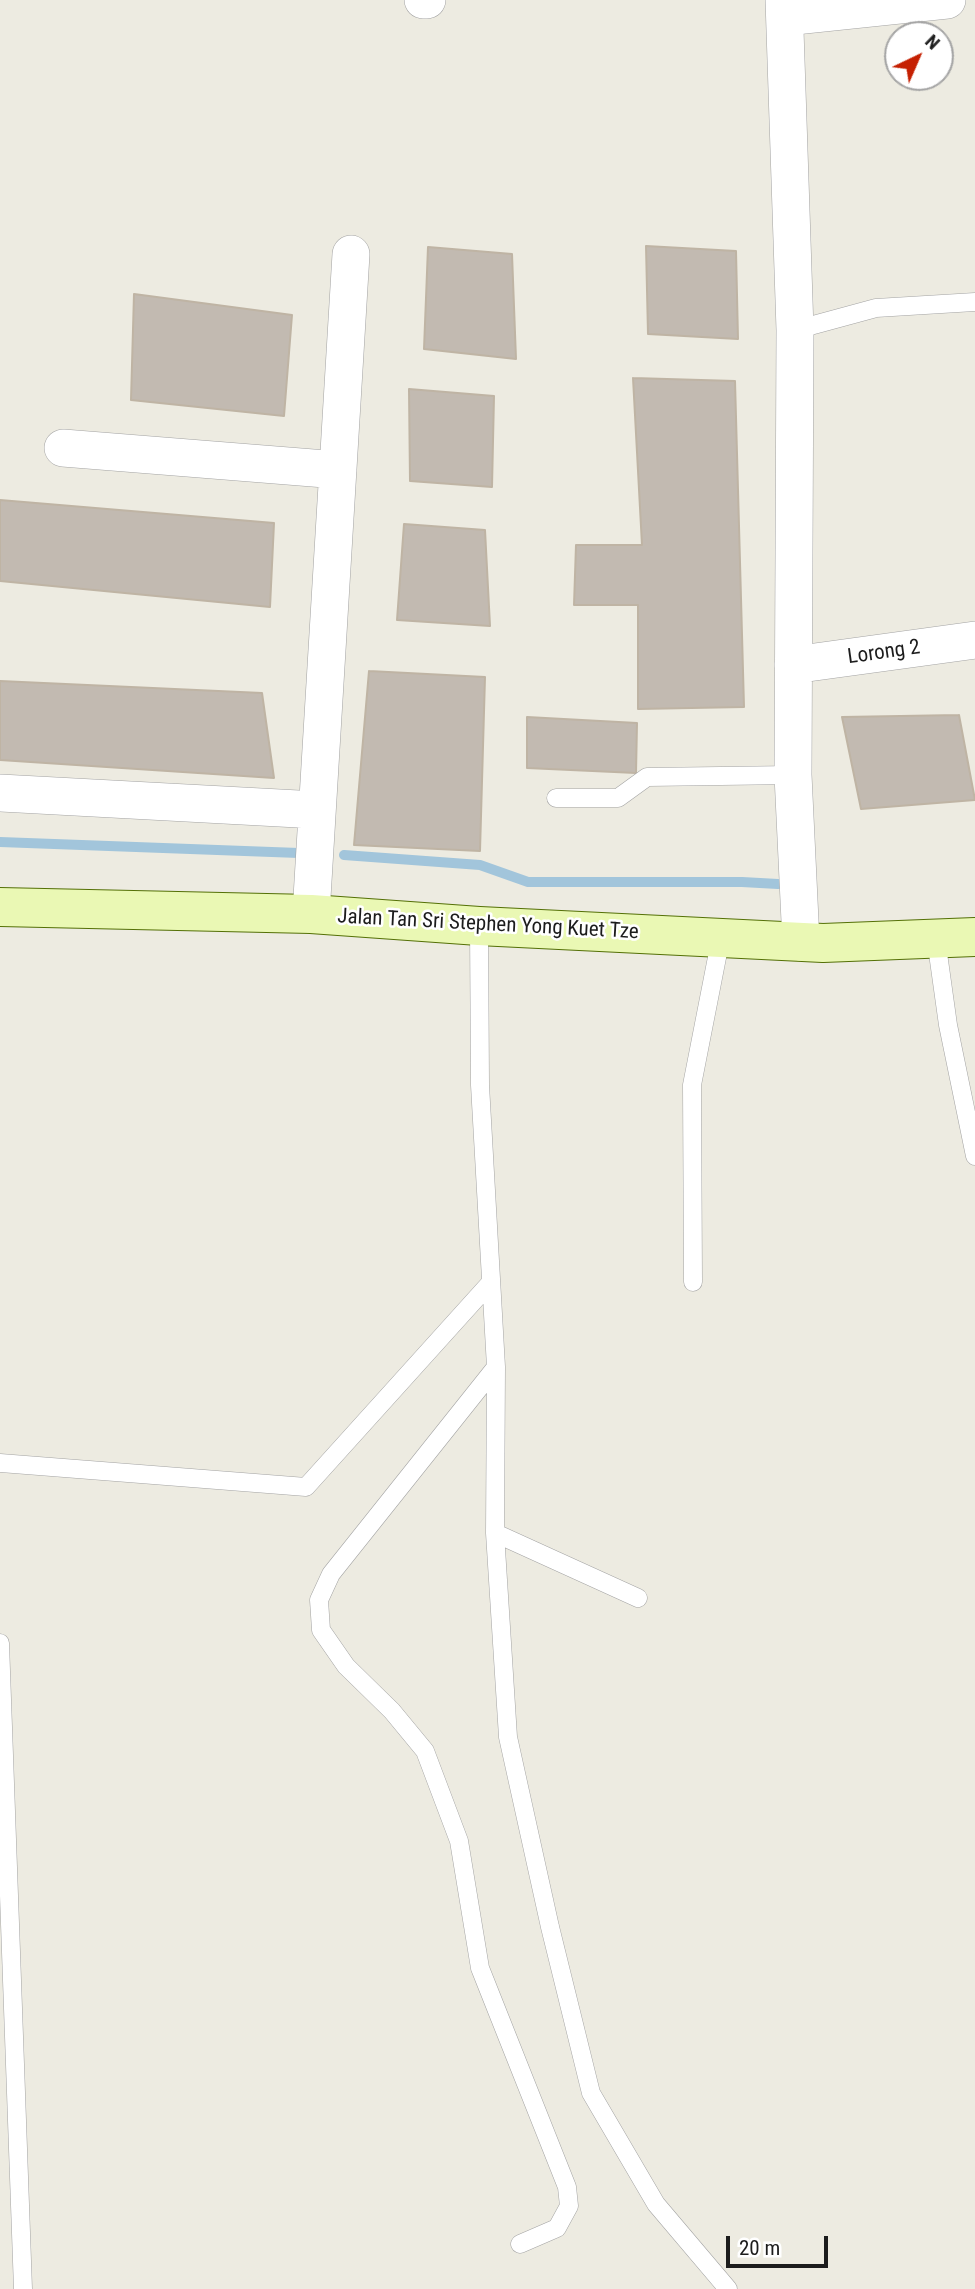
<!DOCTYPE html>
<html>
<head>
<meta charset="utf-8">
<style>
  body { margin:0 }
  #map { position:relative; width:975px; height:2289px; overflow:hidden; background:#edebe1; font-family:"Roboto Condensed",sans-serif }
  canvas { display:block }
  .north { position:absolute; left:884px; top:21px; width:70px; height:70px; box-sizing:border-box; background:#fff; border:2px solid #a4a4a4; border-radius:50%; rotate:44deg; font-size:19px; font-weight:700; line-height:28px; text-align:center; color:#1c1c1c }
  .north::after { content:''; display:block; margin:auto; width:24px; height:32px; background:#c52002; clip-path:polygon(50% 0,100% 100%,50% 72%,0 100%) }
  .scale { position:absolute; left:726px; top:2236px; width:102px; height:32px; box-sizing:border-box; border:4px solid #1c1c1c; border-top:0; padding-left:9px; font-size:21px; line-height:24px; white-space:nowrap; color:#1c1c1c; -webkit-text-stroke:5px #fff; paint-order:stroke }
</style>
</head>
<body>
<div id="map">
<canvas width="975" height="2289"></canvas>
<div class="north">N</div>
<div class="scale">20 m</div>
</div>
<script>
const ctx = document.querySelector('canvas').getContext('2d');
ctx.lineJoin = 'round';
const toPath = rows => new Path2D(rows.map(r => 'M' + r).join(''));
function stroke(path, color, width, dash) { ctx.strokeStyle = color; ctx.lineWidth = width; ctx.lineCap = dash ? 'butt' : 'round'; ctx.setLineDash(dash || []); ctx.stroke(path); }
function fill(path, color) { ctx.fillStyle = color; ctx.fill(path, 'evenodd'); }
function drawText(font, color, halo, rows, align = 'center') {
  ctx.font = font + ' "Roboto Condensed",sans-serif'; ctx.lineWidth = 5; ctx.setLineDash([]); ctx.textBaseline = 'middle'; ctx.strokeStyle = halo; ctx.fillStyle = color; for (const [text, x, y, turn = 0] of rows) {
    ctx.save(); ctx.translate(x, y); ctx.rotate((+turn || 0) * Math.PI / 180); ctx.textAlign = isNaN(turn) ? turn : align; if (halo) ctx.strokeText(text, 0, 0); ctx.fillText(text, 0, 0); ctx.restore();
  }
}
const stream = toPath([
  [0,842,299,853],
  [344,855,480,865,528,882,742,882,778,884]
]);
const building = toPath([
  [646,246,736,251,738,339,648,334,646,246],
  [428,247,512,254,516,359,424,349,428,247],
  [134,294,292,315,284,416,131,400,134,294],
  [633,378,735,381,744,707,638,709,638,605,574,605,576,545,642,545,633,378],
  [409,389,494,396,492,487,410,481,409,389],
  [0,500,274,523,270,607,0,581,0,500],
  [404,524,485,530,490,626,397,620,404,524],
  [369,671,485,677,480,851,354,845,369,671],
  [0,681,262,693,274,778,0,760,0,681],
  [959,715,975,800,861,809,842,717,959,715],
  [527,717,637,723,636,773,527,768,527,717]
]);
const lane = toPath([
  [795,330,876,308,975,302],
  [556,798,618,798,647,777,793,775],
  [479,926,480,1085,496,1367,495,1533,508,1737,550,1927,591,2093,656,2204,728,2289],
  [936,939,948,1025,975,1156],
  [693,1282,692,1085,721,937],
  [496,1367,331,1574,319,1600,321,1630,346,1666,392,1711,425,1751,459,1841,480,1968,567,2187,569,2206,557,2228,520,2244],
  [0,1463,306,1487,491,1282],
  [495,1533,638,1598],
  [0,1643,23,2289]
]);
const street = toPath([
  [423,0,427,0],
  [784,0,795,330,793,775,801,942],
  [785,17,947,0],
  [63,448,338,470],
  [793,665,975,640],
  [0,793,317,810],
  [311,914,351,254]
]);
const secondary = toPath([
  [0,907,311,914,479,926,823,943,975,937]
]);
const streetNames = [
  ["Lorong 2",884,653,-8],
  ["Jalan Tan Sri Stephen Yong Kuet Tze",488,925,3]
];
stroke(stream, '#a2c5db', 10);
fill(building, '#c2bab1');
stroke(building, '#bfb4a4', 2);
stroke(lane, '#a3a3a3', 19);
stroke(street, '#a3a3a3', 38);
stroke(secondary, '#547006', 40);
stroke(lane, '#fff', 18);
stroke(street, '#fff', 37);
stroke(secondary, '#eaf8b4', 38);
drawText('21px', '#1c1c1c', '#fff', streetNames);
</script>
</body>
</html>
